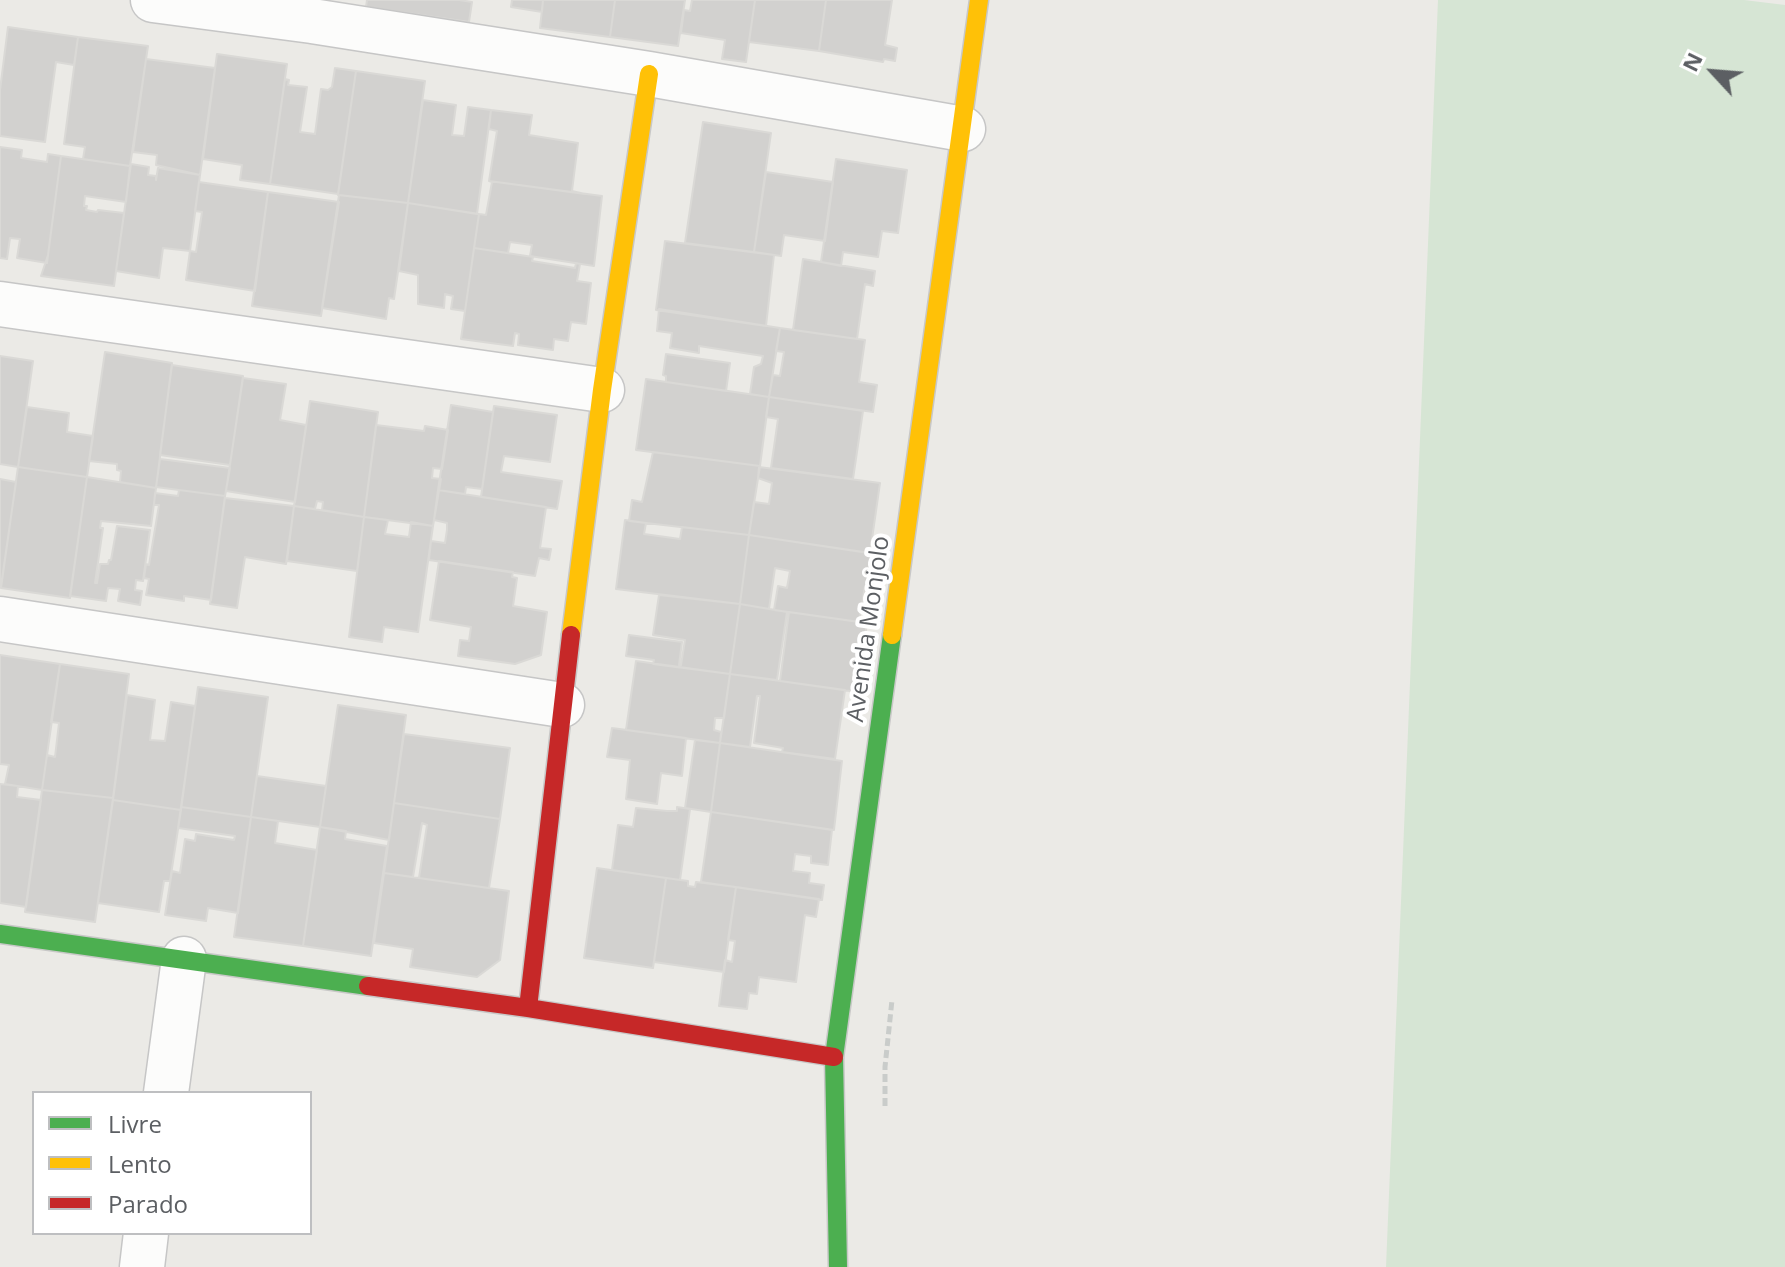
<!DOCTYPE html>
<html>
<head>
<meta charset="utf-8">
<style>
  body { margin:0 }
  #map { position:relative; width:1785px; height:1267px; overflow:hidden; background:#ebeae6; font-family:"Open Sans",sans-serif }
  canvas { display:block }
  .legend { position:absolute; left:32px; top:1091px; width:280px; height:144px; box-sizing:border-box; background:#fff; border:2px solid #bebfc1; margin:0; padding:10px 14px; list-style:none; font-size:24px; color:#5c5f63 }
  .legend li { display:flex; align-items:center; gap:16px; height:40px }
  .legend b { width:40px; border:2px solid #bebfc1 }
  .north { position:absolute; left:1673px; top:32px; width:80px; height:80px; -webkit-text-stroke:6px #fff; paint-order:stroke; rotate:296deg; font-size:22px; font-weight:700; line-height:32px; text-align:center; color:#5c5f63 }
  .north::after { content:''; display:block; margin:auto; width:28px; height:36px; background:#5c5f63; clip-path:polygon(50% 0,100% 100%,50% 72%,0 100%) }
</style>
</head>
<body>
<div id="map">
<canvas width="1785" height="1267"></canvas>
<ul class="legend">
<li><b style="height:10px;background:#4caf50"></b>Livre</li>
<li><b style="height:10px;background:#ffc107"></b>Lento</li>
<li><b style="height:10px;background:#c62828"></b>Parado</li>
</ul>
<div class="north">N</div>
</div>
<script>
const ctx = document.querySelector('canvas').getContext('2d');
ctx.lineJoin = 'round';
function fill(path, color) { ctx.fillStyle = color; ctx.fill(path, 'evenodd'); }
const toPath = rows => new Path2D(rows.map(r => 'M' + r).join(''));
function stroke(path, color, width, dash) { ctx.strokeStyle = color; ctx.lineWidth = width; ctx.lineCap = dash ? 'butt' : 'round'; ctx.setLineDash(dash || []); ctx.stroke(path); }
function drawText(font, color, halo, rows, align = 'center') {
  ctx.font = font + ' "Open Sans",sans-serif'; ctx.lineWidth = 8; ctx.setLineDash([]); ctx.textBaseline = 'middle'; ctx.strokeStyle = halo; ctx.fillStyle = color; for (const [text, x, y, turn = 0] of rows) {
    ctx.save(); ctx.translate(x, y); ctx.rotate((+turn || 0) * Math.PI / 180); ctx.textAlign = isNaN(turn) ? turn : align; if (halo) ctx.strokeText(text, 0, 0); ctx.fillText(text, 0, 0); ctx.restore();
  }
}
const green = toPath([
  [1438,0,1744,0,1785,5,1785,1267,1386,1267]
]);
const building = toPath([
  [367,0,459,0,472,2,469,22,366,7,367,0],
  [512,0,543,0,542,12,511,7,512,0],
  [543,0,615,0,610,37,540,28,543,0],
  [615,0,685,0,678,46,610,37,615,0],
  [692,0,755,0,746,62,722,59,725,40,681,33,684,10,690,11,692,0],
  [755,0,826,0,819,51,749,42,755,0],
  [826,0,892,0,885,45,897,48,895,61,884,59,883,62,819,51,826,0],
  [8,27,78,37,74,65,56,62,45,142,0,136,0,90,8,27],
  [78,37,148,46,130,166,83,159,85,147,64,144,78,37],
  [217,54,287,64,270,184,240,180,242,165,203,159,217,54],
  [146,59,215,68,200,175,156,165,157,155,133,152,146,59],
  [335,68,356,71,338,194,270,184,285,79,289,80,288,85,307,87,300,132,315,134,321,89,328,90,332,87,335,68],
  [356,71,425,81,408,203,338,195,356,71],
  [423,100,456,105,452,135,464,136,468,107,491,110,477,214,408,203,423,100],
  [491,110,532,115,529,135,578,143,572,191,585,194,489,181,497,131,489,129,491,110],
  [703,122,771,133,754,252,685,243,703,122],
  [0,147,22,150,21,158,47,162,48,154,61,156,47,263,17,258,20,239,10,238,7,259,0,258,0,147],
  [61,156,130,166,126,202,85,196,84,206,87,206,86,210,97,212,98,210,124,213,114,286,41,276,48,255,61,156],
  [836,159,907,170,898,233,882,231,878,257,843,252,841,266,821,262,836,159],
  [131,164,149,167,148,175,156,176,156,180,158,168,200,175,190,251,163,248,159,278,116,271,131,164],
  [766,172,833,182,825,241,784,235,781,256,754,252,766,172],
  [489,181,602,196,594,266,530,256,532,245,510,242,508,253,474,248,479,214,486,215,492,182,489,181],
  [199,182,268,192,255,291,186,280,190,251,196,252,202,212,195,211,199,182],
  [268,192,339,202,321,316,252,306,268,192],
  [339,195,408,203,394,299,389,298,386,319,322,308,339,195],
  [408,203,479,214,465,311,451,309,453,296,445,294,444,308,418,304,418,275,399,271,408,203],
  [665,241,774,255,766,326,656,310,665,241],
  [474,248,533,257,532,261,575,268,576,263,580,264,577,281,591,283,586,324,571,322,568,341,554,339,553,350,518,345,519,334,515,333,513,346,461,339,474,248],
  [803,259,875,271,873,286,865,284,857,339,793,330,803,259],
  [659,309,780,328,769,397,750,394,754,367,761,364,763,356,699,346,699,353,670,348,672,333,657,331,659,309],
  [780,328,865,340,859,382,877,385,873,412,769,397,773,375,780,376,784,352,776,351,780,328],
  [105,352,172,363,156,488,120,482,121,471,117,470,117,464,89,461,105,352],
  [666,354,730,363,726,391,666,382,666,376,663,375,666,354],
  [0,356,33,361,18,467,0,464,0,356],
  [172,365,243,376,230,465,160,455,172,365],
  [243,378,286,384,280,420,306,425,295,502,226,491,243,378],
  [646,379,769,397,760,466,636,450,646,379],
  [769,397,863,411,853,479,771,468,778,419,766,417,769,397],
  [310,401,378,412,364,517,322,510,323,502,317,501,315,509,294,506,310,401],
  [451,405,493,412,482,489,466,487,465,494,438,490,451,405],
  [494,406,557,415,550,462,504,456,501,472,562,481,557,509,481,497,494,406],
  [27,407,69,413,67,432,93,436,87,477,18,467,27,407],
  [376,425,424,431,425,426,448,430,442,469,433,468,432,478,441,479,433,526,364,517,376,425],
  [653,452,760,466,749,535,629,521,632,500,642,502,653,452],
  [160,459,230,468,225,496,156,487,160,459],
  [18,467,87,477,70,598,1,588,18,467],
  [759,467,880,483,870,553,749,535,754,502,769,504,772,483,758,478,759,467],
  [87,477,156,488,151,526,101,521,100,528,103,528,95,583,97,583,100,564,108,564,109,560,111,560,117,526,150,530,143,581,136,580,135,590,142,591,140,605,118,601,120,589,108,588,106,601,70,596,87,477],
  [0,479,16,482,1,586,0,585,0,479],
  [179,490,225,496,211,600,184,596,184,601,146,595,149,579,144,578,146,564,149,565,159,505,154,505,155,493,178,496,179,490],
  [438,490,546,507,540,548,551,549,549,560,539,558,535,576,429,560,431,541,445,543,447,530,447,523,434,520,438,490],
  [225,498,294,506,286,564,245,557,237,608,210,604,225,498],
  [294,506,364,517,357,571,287,561,294,506],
  [364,517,388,520,385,534,409,537,411,522,433,526,418,632,384,627,382,642,349,637,364,517],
  [625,520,646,523,644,534,680,539,682,527,749,535,740,604,616,589,625,520],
  [749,535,875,554,870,586,865,586,859,622,774,610,778,586,787,588,790,571,775,568,769,609,740,604,749,535],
  [439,561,513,572,512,577,517,578,513,606,547,612,541,655,515,664,458,656,460,640,469,641,471,627,430,620,439,561],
  [659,595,740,604,730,674,653,664,654,660,626,656,629,635,682,642,679,665,681,665,685,640,653,635,659,595],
  [740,604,787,612,777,680,730,674,740,604],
  [789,612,867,623,857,692,780,681,789,612],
  [0,655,60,664,42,790,5,784,9,765,0,764,0,655],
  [636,661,730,674,724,718,715,718,714,730,721,732,720,743,626,730,636,661],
  [60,664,129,674,113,798,42,790,47,755,55,757,59,723,51,722,60,664],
  [730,674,845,690,835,759,782,752,783,748,754,743,760,696,757,696,750,747,720,743,730,674],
  [198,687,268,697,251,817,181,807,198,687],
  [127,695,155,700,150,740,165,741,171,702,195,706,181,810,113,800,127,695],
  [338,705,406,715,389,840,320,827,338,705],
  [612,728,686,738,682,776,661,773,657,804,626,799,630,760,607,757,612,728],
  [404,734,510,748,500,819,394,803,404,734],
  [695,740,720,743,711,812,685,808,695,740],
  [720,743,842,761,834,830,711,812,720,743],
  [257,776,326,786,320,827,251,817,257,776],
  [0,784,18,786,17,797,41,800,26,907,0,903,0,784],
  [42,790,113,798,95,922,25,912,42,790],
  [113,800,181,810,170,881,164,881,159,912,98,903,113,800],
  [394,803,500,819,489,888,419,878,427,825,422,823,413,877,384,873,394,803],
  [181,807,251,817,238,913,208,908,206,921,165,915,172,871,180,873,185,839,195,841,196,834,234,840,235,836,178,828,181,807],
  [677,807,690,809,680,880,612,870,618,825,633,827,636,808,667,811,677,811,677,807],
  [711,812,832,830,828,865,811,863,811,856,795,854,793,871,810,873,809,883,824,885,822,900,701,882,711,812],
  [251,817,278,821,275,843,317,850,303,946,234,937,251,817],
  [320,827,346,831,345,839,387,846,371,956,303,946,320,827],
  [597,868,666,878,653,968,584,958,597,868],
  [384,873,509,891,500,960,477,977,410,967,413,949,374,943,384,873],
  [666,878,688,881,688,886,695,887,696,882,736,887,724,972,654,962,666,878],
  [736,887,819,899,816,917,805,915,796,982,759,977,757,994,749,993,747,1009,719,1006,725,960,732,962,735,941,728,940,736,887]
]);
const path = toPath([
  [885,1106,885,1067,892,1000]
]);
const street = toPath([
  [153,0,312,21,649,74,963,129],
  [0,304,602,390],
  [0,619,562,705],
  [166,1093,184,959],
  [142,1267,146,1233]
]);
const fast = toPath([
  [0,934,368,986],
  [838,1267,834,1057,892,635]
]);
const slow = toPath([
  [571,635,602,390,649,74],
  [892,635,979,0]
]);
const jam = toPath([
  [368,986,528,1008,834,1057],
  [528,1008,571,635]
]);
const streetNames = [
  ["Avenida Monjolo",869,629,-82]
];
fill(green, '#d6e5d4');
fill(building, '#d2d1cf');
stroke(building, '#dad9d6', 2);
stroke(street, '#c6c6c6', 47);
stroke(fast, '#c8c8c7', 21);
stroke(slow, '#c8c8c7', 21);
stroke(jam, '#c8c8c7', 21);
stroke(path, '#c9ccca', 5, [8, 4]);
stroke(street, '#fcfcfb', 44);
stroke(fast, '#4caf50', 18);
stroke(slow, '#ffc107', 18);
stroke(jam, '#c62828', 18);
drawText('24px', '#5c5f63', '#fff', streetNames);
</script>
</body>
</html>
